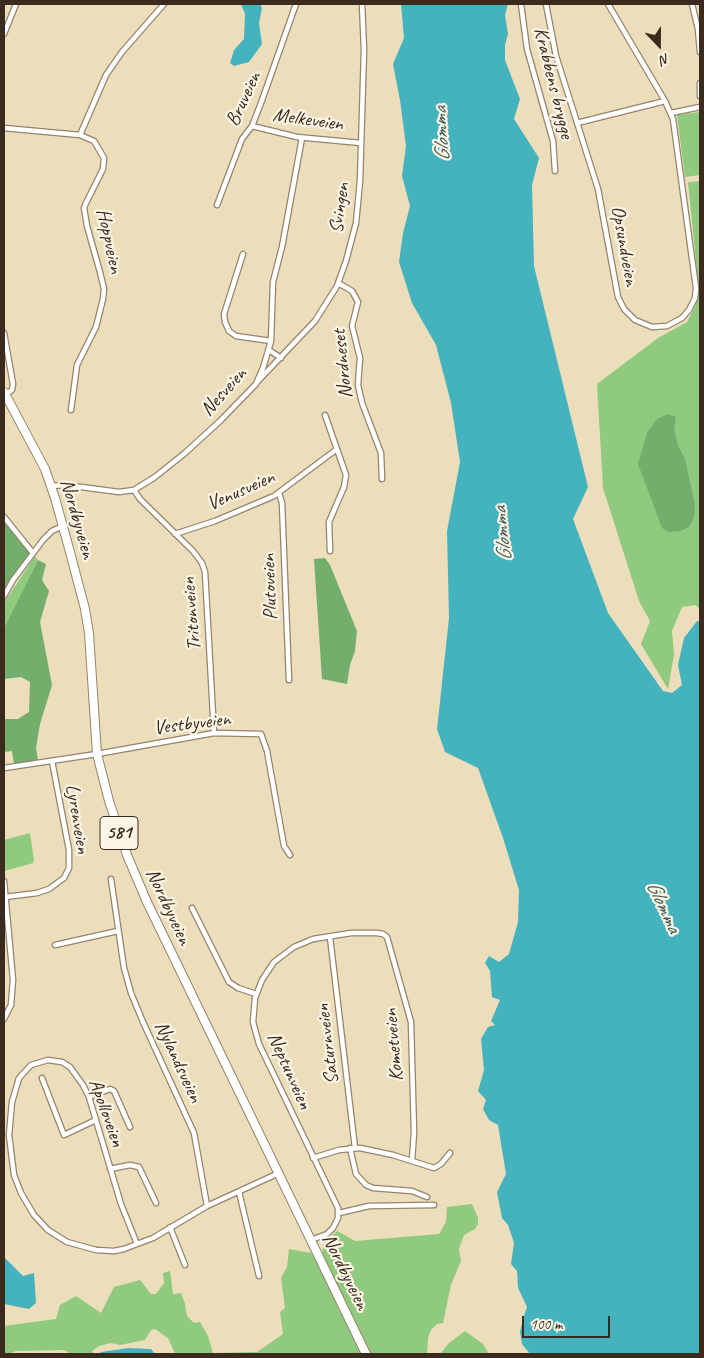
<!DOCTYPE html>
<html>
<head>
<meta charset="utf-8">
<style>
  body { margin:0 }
  #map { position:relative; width:704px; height:1358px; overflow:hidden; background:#ecdebb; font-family:Caveat,sans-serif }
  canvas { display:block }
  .frame { position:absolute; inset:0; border:5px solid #3b2a1e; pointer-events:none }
  .north { position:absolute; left:634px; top:20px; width:50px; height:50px; -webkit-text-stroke:4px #fcf5e5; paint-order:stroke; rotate:158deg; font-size:14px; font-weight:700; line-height:20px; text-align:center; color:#3b2a1e }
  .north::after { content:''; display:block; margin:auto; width:18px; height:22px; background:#3b2a1e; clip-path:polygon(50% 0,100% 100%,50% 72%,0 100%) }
  .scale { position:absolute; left:522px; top:1316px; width:88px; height:22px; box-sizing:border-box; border:2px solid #3b2a1e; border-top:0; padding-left:6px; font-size:15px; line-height:18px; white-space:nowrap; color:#3b2a1e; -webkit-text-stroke:4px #fcf5e5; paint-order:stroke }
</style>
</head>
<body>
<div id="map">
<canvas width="704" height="1358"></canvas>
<div class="frame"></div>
<div class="north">N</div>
<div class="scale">100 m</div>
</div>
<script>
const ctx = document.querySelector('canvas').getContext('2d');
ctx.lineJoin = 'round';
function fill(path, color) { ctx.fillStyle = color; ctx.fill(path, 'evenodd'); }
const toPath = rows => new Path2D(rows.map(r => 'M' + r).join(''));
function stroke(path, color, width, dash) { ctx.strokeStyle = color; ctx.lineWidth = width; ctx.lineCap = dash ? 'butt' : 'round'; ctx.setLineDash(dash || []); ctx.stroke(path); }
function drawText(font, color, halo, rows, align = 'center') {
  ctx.font = font + ' Caveat,sans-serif'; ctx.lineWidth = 4.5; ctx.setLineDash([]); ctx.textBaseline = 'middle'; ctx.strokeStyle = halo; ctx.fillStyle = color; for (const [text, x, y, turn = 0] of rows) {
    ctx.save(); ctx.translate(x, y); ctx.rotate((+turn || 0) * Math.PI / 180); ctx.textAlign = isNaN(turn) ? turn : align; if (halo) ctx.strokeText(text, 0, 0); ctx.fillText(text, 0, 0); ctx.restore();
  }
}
const green = toPath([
  [700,112,700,175,685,177,677,115],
  [700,181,700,609,695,605,682,607,672,631,674,655,668,689,641,644,650,621,639,601,603,488,597,384,658,338,687,322,695,307,699,291,688,182],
  [35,556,38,560,4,628,4,603],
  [30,833,34,860,33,863,5,871,4,840],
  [472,1204,478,1218,478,1224,475,1229,464,1235,459,1249,461,1261,451,1285,443,1323,437,1324,431,1330,428,1338,427,1354,371,1354,322,1253,324,1244,337,1231,355,1241,439,1234,446,1222,447,1207],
  [289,1249,311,1253,319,1264,363,1354,175,1354,168,1338,155,1329,151,1330,145,1340,120,1345,111,1343,99,1346,92,1351,94,1354,71,1354,64,1350,16,1351,9,1354,4,1354,4,1326,56,1319,60,1305,76,1296,101,1313,114,1287,140,1280,151,1294,156,1294,164,1283,163,1273,170,1271,173,1294,181,1293,185,1304,187,1316,194,1323,200,1322,208,1336,213,1353,257,1352,283,1334,280,1312,285,1308,281,1278,287,1267],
  [465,1331,483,1344,489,1354,440,1354,449,1343]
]);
const forest = toPath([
  [668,414,676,417,674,430,678,446,685,459,695,505,694,517,690,526,681,531,668,532,662,528,638,464,647,433,657,419],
  [4,516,33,553,4,596],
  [325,558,330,565,357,631,355,651,350,665,347,684,322,679,314,559],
  [38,560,46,564,42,580,49,591,40,622,52,685,40,724,36,748,38,760,14,764,12,751,4,752,4,719,18,719,29,712,30,682,21,677,4,679,4,628]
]);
const water = toPath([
  [241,4,260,4,262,8,259,23,262,44,249,62,234,66,230,63,234,50,244,39,245,14],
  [401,4,508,4,505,15,508,34,505,45,505,60,520,99,514,119,539,158,532,185,534,266,588,487,573,519,608,613,663,691,672,693,682,685,678,665,684,638,697,621,700,622,700,1354,530,1354,522,1344,520,1332,523,1319,527,1307,518,1288,517,1271,511,1264,514,1243,508,1225,502,1218,497,1192,506,1174,498,1125,489,1120,483,1109,486,1100,478,1091,484,1070,481,1039,488,1027,495,1025,491,1021,500,1000,492,997,490,971,485,963,489,956,499,962,509,954,518,922,519,890,503,838,478,768,445,752,437,729,449,618,447,531,460,462,451,403,436,345,412,303,399,262,403,233,410,206,402,176,406,146,400,100,393,64,404,38],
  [4,1257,23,1276,34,1273,36,1303,29,1309,4,1304],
  [128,1348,151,1349,155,1354,99,1354,101,1352]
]);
const minor = toPath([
  [521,4,527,49,553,141,555,171],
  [546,4,556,56,598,189,618,297,624,309,635,320,652,327,667,326,682,318,689,310,695,298,696,288,673,119,665,101,608,4],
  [692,4,698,29,700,52],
  [4,34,16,4],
  [700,83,700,96],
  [671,113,700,107],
  [577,123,665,101],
  [252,126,297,137,361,143],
  [4,128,80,135,94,141,104,158,103,169,86,203,84,208,87,226,100,272,104,289,103,299,96,327,77,365,71,410],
  [80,135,106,75,122,52,164,4],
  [217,205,242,139,252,126,261,103,296,4],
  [243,254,224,314,225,322,229,331,236,336,271,341],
  [338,283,352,291,358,302,352,326,360,358,358,385,362,403,381,453,382,479],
  [4,333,13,384,12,390,5,395],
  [269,350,281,358],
  [257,382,315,321,337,286,346,261,356,223,360,181,364,50,362,4],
  [325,415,346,475,344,487,329,522,330,551],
  [51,486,66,485,119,492,134,490,155,477,185,453,220,421,256,384,263,368,271,341,273,282,282,247,302,138],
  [134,490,140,499,193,551,202,563,205,572,214,733],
  [279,493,282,503,289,680],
  [4,517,33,553],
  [175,534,215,521,274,496,337,449],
  [4,596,13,580,43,540,52,531,63,526],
  [4,768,97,754,214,733,261,734,267,751,284,846,290,855],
  [111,879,124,968,131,993,143,1022,194,1133,207,1206],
  [4,881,13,980,11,1005,4,1019],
  [5,897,37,893,49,889,64,878,69,868,69,850,52,761],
  [192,908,229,982,238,988,256,994],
  [330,937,355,1148],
  [55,945,118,931],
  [42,1078,64,1135,96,1120],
  [89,1097,110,1089,114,1091,130,1127],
  [350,1148,356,1174,366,1185,373,1188,412,1191,427,1197],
  [313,1158,339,1150,360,1148,393,1155,434,1168,441,1164,450,1153],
  [110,1169,130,1165,139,1167,156,1203],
  [239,1192,259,1276],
  [339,1213,369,1206,434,1205],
  [170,1227,185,1265],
  [311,1240,327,1234,333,1228,338,1218,338,1208,259,1044,253,1022,255,998,262,980,274,962,294,947,313,939,351,933,377,933,383,934,387,937,411,1022,414,1132,412,1161],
  [137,1244,121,1204,89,1097,83,1085,70,1067,62,1062,48,1060,31,1065,19,1078,12,1102,9,1135,14,1175,21,1193,34,1215,48,1230,67,1242,96,1250,114,1251,124,1249,137,1244,153,1238,207,1206,279,1173]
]);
const primary = toPath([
  [4,392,45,469,55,498,70,552,85,609,89,633,97,754,109,801,127,855,147,902,366,1354]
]);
const shields = [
  [119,833,38]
];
const shieldNames = [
  ["581",119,833]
];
const streetNames = [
  ["Krabbens brygge",553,83,76],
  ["Bruveien",244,99,-65],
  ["Melkeveien",308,120,8],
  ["Svingen",340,208,-82],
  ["Hoppveien",109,241,78],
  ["Opsundveien",624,246,80],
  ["Nordneset",343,364,-96],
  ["Nesveien",224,392,-48],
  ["Venusveien",241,491,-24],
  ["Nordbyveien",77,519,74],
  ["Plutoveien",270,587,-92],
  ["Tritonveien",192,614,-95],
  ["Vestbyveien",192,724,-7],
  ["Lyrenveien",77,819,81],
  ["Nordbyveien",168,907,65],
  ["Saturnveien",328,1044,-97],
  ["Kometveien",394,1045,-95],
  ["Nylandsveien",178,1062,65],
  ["Neptunveien",289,1071,66],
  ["Apolloveien",106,1113,70],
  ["Nordbyveien",345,1272,64]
];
const waterNames = [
  ["Glomma",442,134,-93],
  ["Glomma",503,534,-96],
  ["Glomma",663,907,65]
];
fill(green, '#8fca7e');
fill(forest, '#73ae6d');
fill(water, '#44b3be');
stroke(minor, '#94846c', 7);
stroke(primary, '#94846c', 10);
stroke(minor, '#fff', 4.5);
stroke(primary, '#fff', 8);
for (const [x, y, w] of shields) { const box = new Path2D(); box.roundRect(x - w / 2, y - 16.5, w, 33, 4); ctx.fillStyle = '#fcf5e5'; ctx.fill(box); stroke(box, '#3b2a1e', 1); }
drawText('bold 19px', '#3b2a1e', null, shieldNames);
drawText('20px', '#3b2a1e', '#fcf5e5', streetNames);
drawText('italic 21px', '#3e5a56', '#fcf5e5', waterNames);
</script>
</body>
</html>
